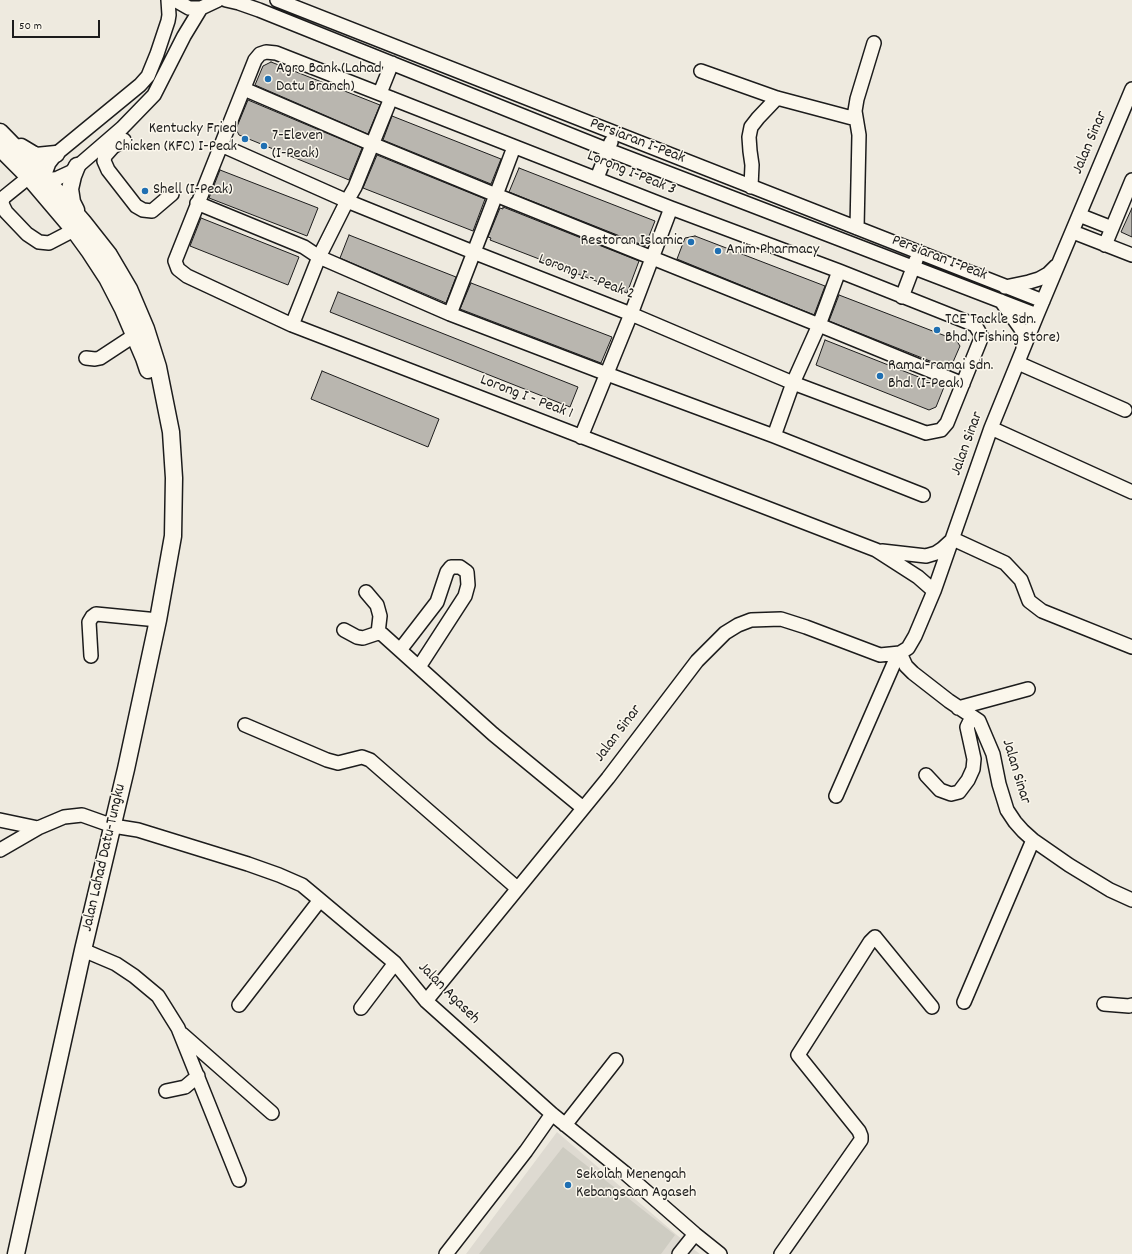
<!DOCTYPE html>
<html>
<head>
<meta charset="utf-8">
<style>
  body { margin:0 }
  #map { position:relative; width:1132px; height:1254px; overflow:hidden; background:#eeeadf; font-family:Dekko,sans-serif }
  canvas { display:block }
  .scale { position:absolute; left:12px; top:20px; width:88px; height:18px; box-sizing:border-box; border:2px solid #1c1c1c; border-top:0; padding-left:5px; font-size:12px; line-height:14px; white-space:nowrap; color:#1c1c1c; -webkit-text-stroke:3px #fbf7ec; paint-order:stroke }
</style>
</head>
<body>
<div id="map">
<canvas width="1132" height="1254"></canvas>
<div class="scale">50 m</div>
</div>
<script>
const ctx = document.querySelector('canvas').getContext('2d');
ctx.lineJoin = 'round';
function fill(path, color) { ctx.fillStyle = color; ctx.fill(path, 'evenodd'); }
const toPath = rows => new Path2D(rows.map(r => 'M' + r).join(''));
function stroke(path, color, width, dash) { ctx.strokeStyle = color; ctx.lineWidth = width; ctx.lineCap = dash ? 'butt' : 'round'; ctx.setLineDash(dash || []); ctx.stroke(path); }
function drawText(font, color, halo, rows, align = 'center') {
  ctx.font = font + ' Dekko,sans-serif'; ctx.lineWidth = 3; ctx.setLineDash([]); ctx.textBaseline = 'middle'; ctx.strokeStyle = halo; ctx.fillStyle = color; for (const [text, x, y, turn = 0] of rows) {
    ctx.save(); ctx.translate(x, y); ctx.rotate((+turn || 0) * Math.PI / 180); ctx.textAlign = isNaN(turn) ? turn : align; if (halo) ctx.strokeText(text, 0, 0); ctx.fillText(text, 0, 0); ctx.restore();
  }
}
const built = toPath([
  [557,1132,692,1248,700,1254,466,1254]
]);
const green = toPath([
  [563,1147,675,1235,661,1254,479,1254]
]);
const building = toPath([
  [271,62,380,105,368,134,255,85,263,66,271,62],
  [248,100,362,148,349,180,239,135,236,129,248,100],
  [392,116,501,159,491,184,383,140,392,116],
  [377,155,485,199,473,231,363,188,377,155],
  [519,168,655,221,645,246,509,192,519,168],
  [220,170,318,208,307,236,209,198,220,170],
  [503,207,639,261,627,293,490,240,491,238,488,237,500,208,503,209,503,207],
  [1132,208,1132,237,1121,232,1132,208],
  [201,218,299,257,288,285,190,246,201,218],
  [349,235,456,277,446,303,340,258,349,235],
  [695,236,825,286,814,315,677,259,685,238,695,236],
  [471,283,612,337,601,363,460,309,471,283],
  [338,292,578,387,570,407,330,312,338,292],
  [839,295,956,340,960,346,950,369,829,321,839,295],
  [825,340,944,387,936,407,929,410,816,365,825,340],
  [322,371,439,419,428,447,311,399,322,371]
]);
const minor = toPath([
  [168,0,169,15,168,21,157,54,148,76,140,85,56,154,49,163,46,171,45,178,53,179,58,178,71,172,122,128,154,95,184,36,201,8],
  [175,0,189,8,201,8,218,0],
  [226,0,239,3,259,10,608,150,1037,315],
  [277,0,1043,301],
  [701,71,777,98,856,119],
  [244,89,372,144,496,195,819,325,963,384],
  [380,93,392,63],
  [124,140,113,147,105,156,104,161,108,170,136,206,143,210,152,211,172,194],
  [221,145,347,201,473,252,631,314,793,383,926,433,941,430,947,423,980,341,981,335,975,325,839,271,671,208,276,53,266,52,260,54,255,60,175,261,178,269,187,276,292,325,876,550,918,577,934,591],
  [29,177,3,198,2,204,6,212,27,234,39,242,49,243,74,230],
  [597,178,611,142],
  [751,187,752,165,750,151,749,137,751,127,758,118,777,98],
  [197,203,304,247,319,257,450,314,607,374,774,436,923,495],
  [1079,215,1112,228],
  [857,228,859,135,855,111,857,99,874,43],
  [1073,232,1132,255],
  [1105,245,1132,180],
  [1005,287,1029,282,1039,279,1048,274,1056,266],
  [902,297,916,260],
  [1001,301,1021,329,1024,337,1023,348],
  [450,314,496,195,514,147],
  [292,325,319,257,347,201,355,187,391,98],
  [86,358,95,359,100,358,135,335],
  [1018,363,1125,410],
  [991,428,1132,492],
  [774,436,793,383,819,325,839,271],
  [581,437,631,314,671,208],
  [882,551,926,556,936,553,942,549,953,539,1005,563,1021,580,1029,601,1042,611,1132,647],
  [366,592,377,605,380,616,378,633],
  [344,630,357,637,363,638,378,633,382,634,493,734,583,808],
  [400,650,437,602,447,572,451,567,460,567,467,572,468,585,465,596,419,667],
  [900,653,906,666,913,673,949,701,979,721,993,754,999,784,1007,810,1015,822,1023,831,1033,840,1069,865,1110,890,1132,900],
  [91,656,89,622,92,617,96,614,158,620],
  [958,708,1028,689],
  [245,725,327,760,338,763,362,757,370,760,517,888],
  [926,775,940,790,951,794,959,792,968,780,973,769,974,759,967,727,972,717],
  [836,796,895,661,900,653],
  [0,820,38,828],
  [0,850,38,828,64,817,82,815,113,826,138,830,248,864,279,875,302,885,320,900,395,963,426,1001,552,1114,625,1173,695,1234,720,1254],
  [83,950,116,964,134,976,158,996,178,1028,239,1180],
  [426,1001,608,778,697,661,725,633,738,625,751,620,781,619,806,627,880,655,900,653,908,648,915,636,934,591,991,428,1037,315,1132,89],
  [964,1002,1033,840],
  [1104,1004,1129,1006,1132,1005],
  [239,1005,320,900],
  [361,1008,395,963],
  [182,1034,272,1113],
  [166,1091,185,1087,198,1076],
  [565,1125,616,1060],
  [446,1254,526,1151,552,1114],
  [679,1254,695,1234],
  [781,1254,861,1140,861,1136,859,1131,798,1055,870,942,875,937,932,1007]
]);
const major = toPath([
  [0,132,45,178,83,222,109,255,129,289,146,329,158,367,171,432,174,478,173,536,158,620,126,769,83,950,16,1254],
  [21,147,36,156,56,154],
  [0,148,29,177,74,230,90,252,107,278,123,309,144,358,148,370],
  [76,210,72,202,70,189,73,176,77,166]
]);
const markers = [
  [268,79,4,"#1f6fb2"],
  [245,139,4,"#1f6fb2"],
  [264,146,4,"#1f6fb2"],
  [145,191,4,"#1f6fb2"],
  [691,242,4,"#1f6fb2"],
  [718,251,4,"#1f6fb2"],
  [937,330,4,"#1f6fb2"],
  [880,376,4,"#1f6fb2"],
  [568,1185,4,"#1f6fb2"]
];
const poiNames = [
  ["Agro Bank (Lahad",276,70],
  ["Datu Branch)",276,88],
  ["Kentucky Fried",237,130,"right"],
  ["Chicken (KFC) I-Peak",237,148,"right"],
  ["7-Eleven",272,137],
  ["(I-Peak)",272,155],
  ["Shell (I-Peak)",153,191],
  ["Restoran Islamic",683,242,"right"],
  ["Anim Pharmacy",726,251],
  ["TCE Tackle Sdn.",945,321],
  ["Bhd. (Fishing Store)",945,339],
  ["Ramai-ramai Sdn.",888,367],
  ["Bhd. (I-Peak)",888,385],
  ["Sekolah Menengah",576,1176],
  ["Kebangsaan Agaseh",576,1194]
];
const streetNames = [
  ["Persiaran I-Peak",637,142,21],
  ["Jalan Sinar",1091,143,-67],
  ["Lorong I-Peak 3",631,174,22],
  ["Persiaran I-Peak",939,259,21],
  ["Lorong I - Peak 2",586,278,21],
  ["Lorong I - Peak 1",526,398,21],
  ["Jalan Sinar",968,444,-70],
  ["Jalan Sinar",619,734,-53],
  ["Jalan Sinar",1015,772,73],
  ["Jalan Lahad Datu-Tungku",105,858,-77],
  ["Jalan Agaseh",448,994,45]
];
fill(built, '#dedad1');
fill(green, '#ceccc2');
fill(building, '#b9b6af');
stroke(building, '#1c1c1c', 1);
stroke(minor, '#1c1c1c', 16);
stroke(major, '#1c1c1c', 19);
stroke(minor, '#fbf7ec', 13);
stroke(major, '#fbf7ec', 16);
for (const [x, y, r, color] of markers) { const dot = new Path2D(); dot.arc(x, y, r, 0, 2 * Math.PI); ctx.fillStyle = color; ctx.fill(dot); stroke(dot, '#fbf7ec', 1.5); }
drawText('16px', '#1c1c1c', '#fbf7ec', poiNames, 'left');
drawText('16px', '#1c1c1c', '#fbf7ec', streetNames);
</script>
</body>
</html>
